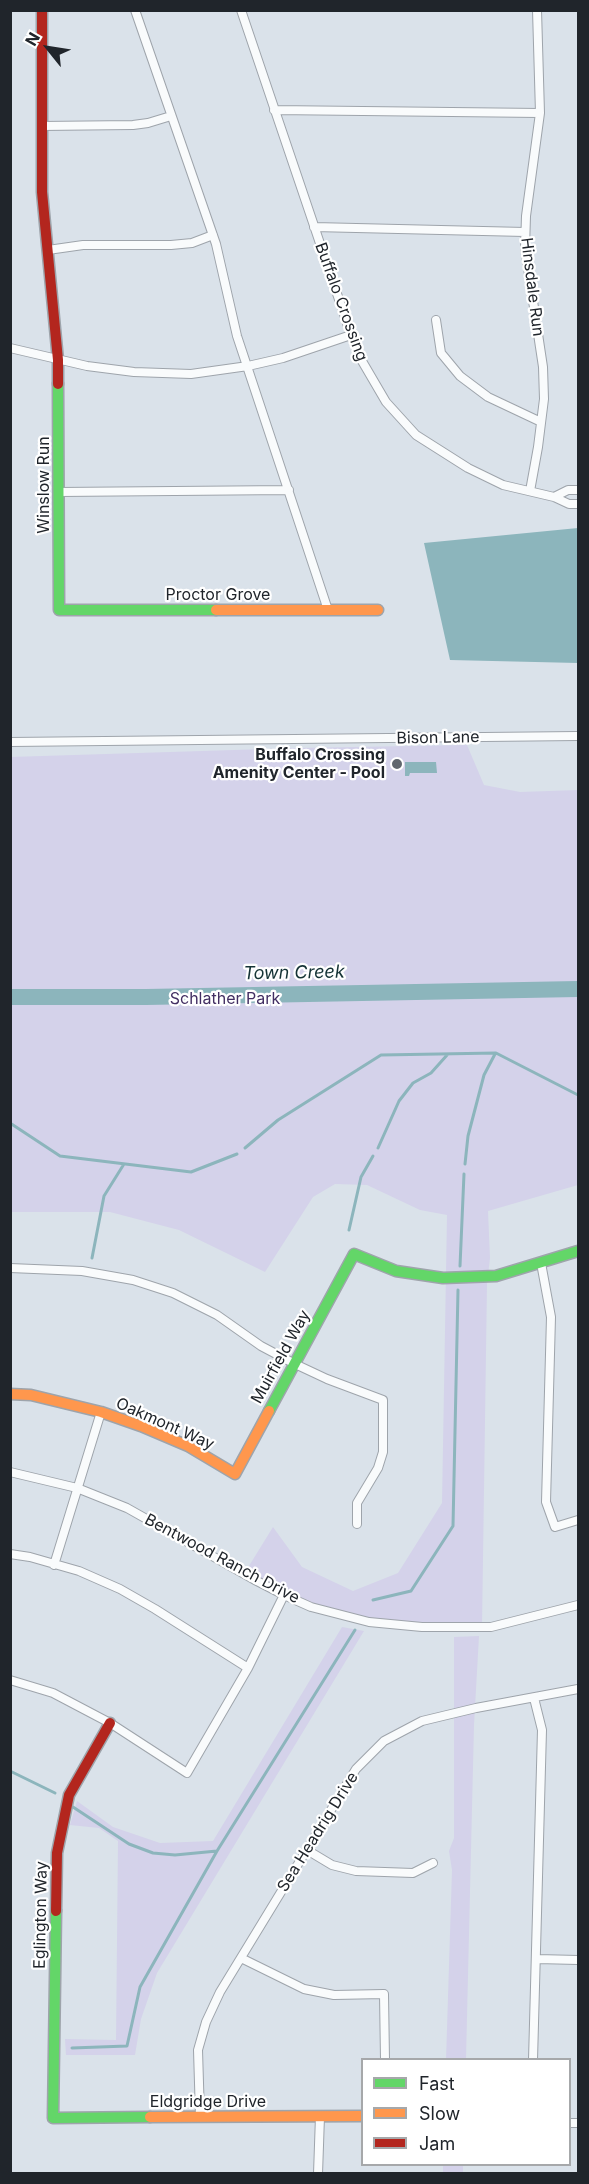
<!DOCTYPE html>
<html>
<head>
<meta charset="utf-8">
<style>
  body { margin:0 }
  #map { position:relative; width:589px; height:2184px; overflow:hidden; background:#dae2ea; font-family:Inter,sans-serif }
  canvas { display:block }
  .frame { position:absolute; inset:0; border:12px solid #20252b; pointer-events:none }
  .legend { position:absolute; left:361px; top:2058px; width:210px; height:108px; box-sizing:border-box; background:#fff; border:2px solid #a6a8aa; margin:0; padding:8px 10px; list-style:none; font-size:18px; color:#20252b }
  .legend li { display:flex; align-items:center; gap:12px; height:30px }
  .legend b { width:30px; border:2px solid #a6a8aa }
  .north { position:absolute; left:18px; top:18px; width:60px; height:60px; -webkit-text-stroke:4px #fff; paint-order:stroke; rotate:300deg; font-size:16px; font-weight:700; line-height:24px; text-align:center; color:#20252b }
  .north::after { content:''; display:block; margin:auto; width:21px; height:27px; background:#20252b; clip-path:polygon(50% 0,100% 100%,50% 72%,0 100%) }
</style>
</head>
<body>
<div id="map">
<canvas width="589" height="2184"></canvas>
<div class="frame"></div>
<ul class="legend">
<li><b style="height:8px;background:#63d668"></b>Fast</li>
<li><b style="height:8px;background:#ff974d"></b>Slow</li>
<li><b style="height:8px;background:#b3261e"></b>Jam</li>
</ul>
<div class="north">N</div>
</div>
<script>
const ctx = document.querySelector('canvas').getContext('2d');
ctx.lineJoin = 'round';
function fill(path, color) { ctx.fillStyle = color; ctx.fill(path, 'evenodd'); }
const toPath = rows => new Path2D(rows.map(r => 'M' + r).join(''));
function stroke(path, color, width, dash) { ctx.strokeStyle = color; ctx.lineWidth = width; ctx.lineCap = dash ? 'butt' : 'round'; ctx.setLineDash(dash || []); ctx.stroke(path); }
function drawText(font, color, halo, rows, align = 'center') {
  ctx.font = font + ' Inter,sans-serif'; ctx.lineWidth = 4.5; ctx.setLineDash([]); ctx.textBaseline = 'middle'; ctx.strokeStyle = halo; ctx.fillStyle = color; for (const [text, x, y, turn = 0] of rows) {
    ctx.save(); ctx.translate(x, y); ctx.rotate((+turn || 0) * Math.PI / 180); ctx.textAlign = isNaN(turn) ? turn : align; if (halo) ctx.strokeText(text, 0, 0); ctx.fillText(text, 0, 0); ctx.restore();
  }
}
const green = toPath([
  [467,745,484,785,520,792,578,790,578,1185,488,1211,490,1258,487,1284,482,1627,369,1622,311,1607,244,1574,273,1527,302,1567,353,1591,398,1573,442,1503,447,1215,420,1210,367,1185,335,1184,313,1197,265,1272,179,1230,110,1212,11,1212,10,757,298,748],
  [342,1627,364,1631,157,1973,141,2019,135,2055,66,2055,65,2039,116,2040,118,1841,99,1828,70,1825,77,1801,113,1827,160,1843,213,1841],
  [479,1636,474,1725,466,2059,446,2060,452,1870,449,1851,454,1838,454,1637],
  [443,2165,463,2165,463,2173,443,2173]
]);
const water = toPath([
  [578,528,578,663,450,660,424,543],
  [405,762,436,762,437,773,410,773,409,776,405,776]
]);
const stream = toPath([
  [10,1123,60,1156,191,1172,237,1154],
  [245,1148,278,1120,381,1055,496,1053,578,1095],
  [378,1148,399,1101,413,1083,431,1073,448,1054],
  [465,1164,468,1136,484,1075,495,1054],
  [349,1230,361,1177,373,1156],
  [92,1258,104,1196,124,1164],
  [460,1266,464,1174],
  [373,1600,411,1591,453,1526,458,1290],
  [10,1771,55,1793],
  [73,1807,129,1844,153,1853,175,1855,217,1851],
  [72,2048,127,2046,140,1987,217,1851,355,1630]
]);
const river = toPath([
  [10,997,146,997,578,989]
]);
const street = toPath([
  [135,10,216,244,237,336,328,610],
  [241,10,351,335,362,361,386,402,416,435,468,468,503,485,554,497,569,504,578,504],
  [274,110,540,113],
  [41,126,133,125,148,123,171,116],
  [314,227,525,232],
  [48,250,83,245,171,245,192,243,213,235],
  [436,320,441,353,460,376,488,397,541,422],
  [10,348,87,366,134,372,191,374,248,366,283,358,351,335],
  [530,491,538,447,544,399,543,367,525,248,526,216,540,113,537,10],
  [59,492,289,490],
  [554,497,568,490,578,490],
  [10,742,578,736],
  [541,1263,551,1317,546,1502,555,1527,578,1520],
  [10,1268,82,1271,133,1280,173,1293,217,1315,261,1346,295,1364,327,1379,383,1400,383,1452,378,1468,357,1503,357,1524],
  [10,1472,77,1488,127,1508,253,1579,284,1595,311,1607,369,1622,422,1627,491,1627,578,1605],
  [10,1554,30,1557,79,1571,120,1589,155,1609,248,1668],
  [54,1565,101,1412],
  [10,1680,53,1693,110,1723,187,1773,248,1668,284,1595],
  [307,1850,332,1865,356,1871,413,1873,433,1863],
  [241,1958,304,1989,334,1995,384,1994,385,2060],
  [537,1959,578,1960],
  [533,2060,542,1730,534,1698],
  [200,2116,198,2050,206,2022,220,1992,356,1769,384,1741,422,1721,476,1708,578,1689],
  [570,2123,578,2123],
  [318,2174,320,2116]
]);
const fast = toPath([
  [58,384,59,610,216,610],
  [269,1411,354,1254,396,1271,443,1278,496,1276,578,1251],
  [56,1911,53,2118,150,2117]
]);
const slow = toPath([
  [216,610,378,610],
  [10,1394,31,1395,101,1412,141,1426,188,1446,235,1474,269,1411],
  [150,2117,362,2116]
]);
const jam = toPath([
  [42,10,42,192,58,360,58,384],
  [56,1911,57,1853,69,1795,110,1723]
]);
const markers = [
  [397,764,6,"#61676e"]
];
const streetNames = [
  ["Hinsdale Run",532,287,83],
  ["Buffalo Crossing",341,302,70],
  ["Winslow Run",44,485,-90],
  ["Proctor Grove",218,595],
  ["Bison Lane",438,738,-1],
  ["Muirfield Way",281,1357,-61],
  ["Oakmont Way",165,1424,24],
  ["Bentwood Ranch Drive",222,1559,28],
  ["Sea Headrig Drive",318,1832,-58],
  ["Eglington Way",41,1915,-89],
  ["Eldgridge Drive",208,2102]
];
const poiNames = [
  ["Buffalo Crossing",385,755],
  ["Amenity Center - Pool",385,773]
];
const parkNames = [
  ["Schlather Park",225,999]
];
const waterNames = [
  ["Town Creek",294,973,-1]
];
fill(green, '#d4d2ea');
fill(water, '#8cb5bc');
stroke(stream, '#8cb5bc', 3);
stroke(river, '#8cb5bc', 16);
stroke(street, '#9ea4ab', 10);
stroke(fast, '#9ea4ab', 13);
stroke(slow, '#9ea4ab', 13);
stroke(jam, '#9ea4ab', 13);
stroke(street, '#f9fbfc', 8);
stroke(fast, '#63d668', 10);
stroke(slow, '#ff974d', 10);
stroke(jam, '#b3261e', 10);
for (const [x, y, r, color] of markers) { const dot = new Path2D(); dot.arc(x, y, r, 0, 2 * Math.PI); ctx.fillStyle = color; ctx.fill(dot); stroke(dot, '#fff', 2); }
drawText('16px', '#20252b', '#fff', streetNames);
drawText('bold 16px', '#20252b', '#fff', poiNames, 'right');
drawText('16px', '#422e62', '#fff', parkNames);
drawText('italic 18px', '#153336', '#fff', waterNames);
</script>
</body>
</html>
